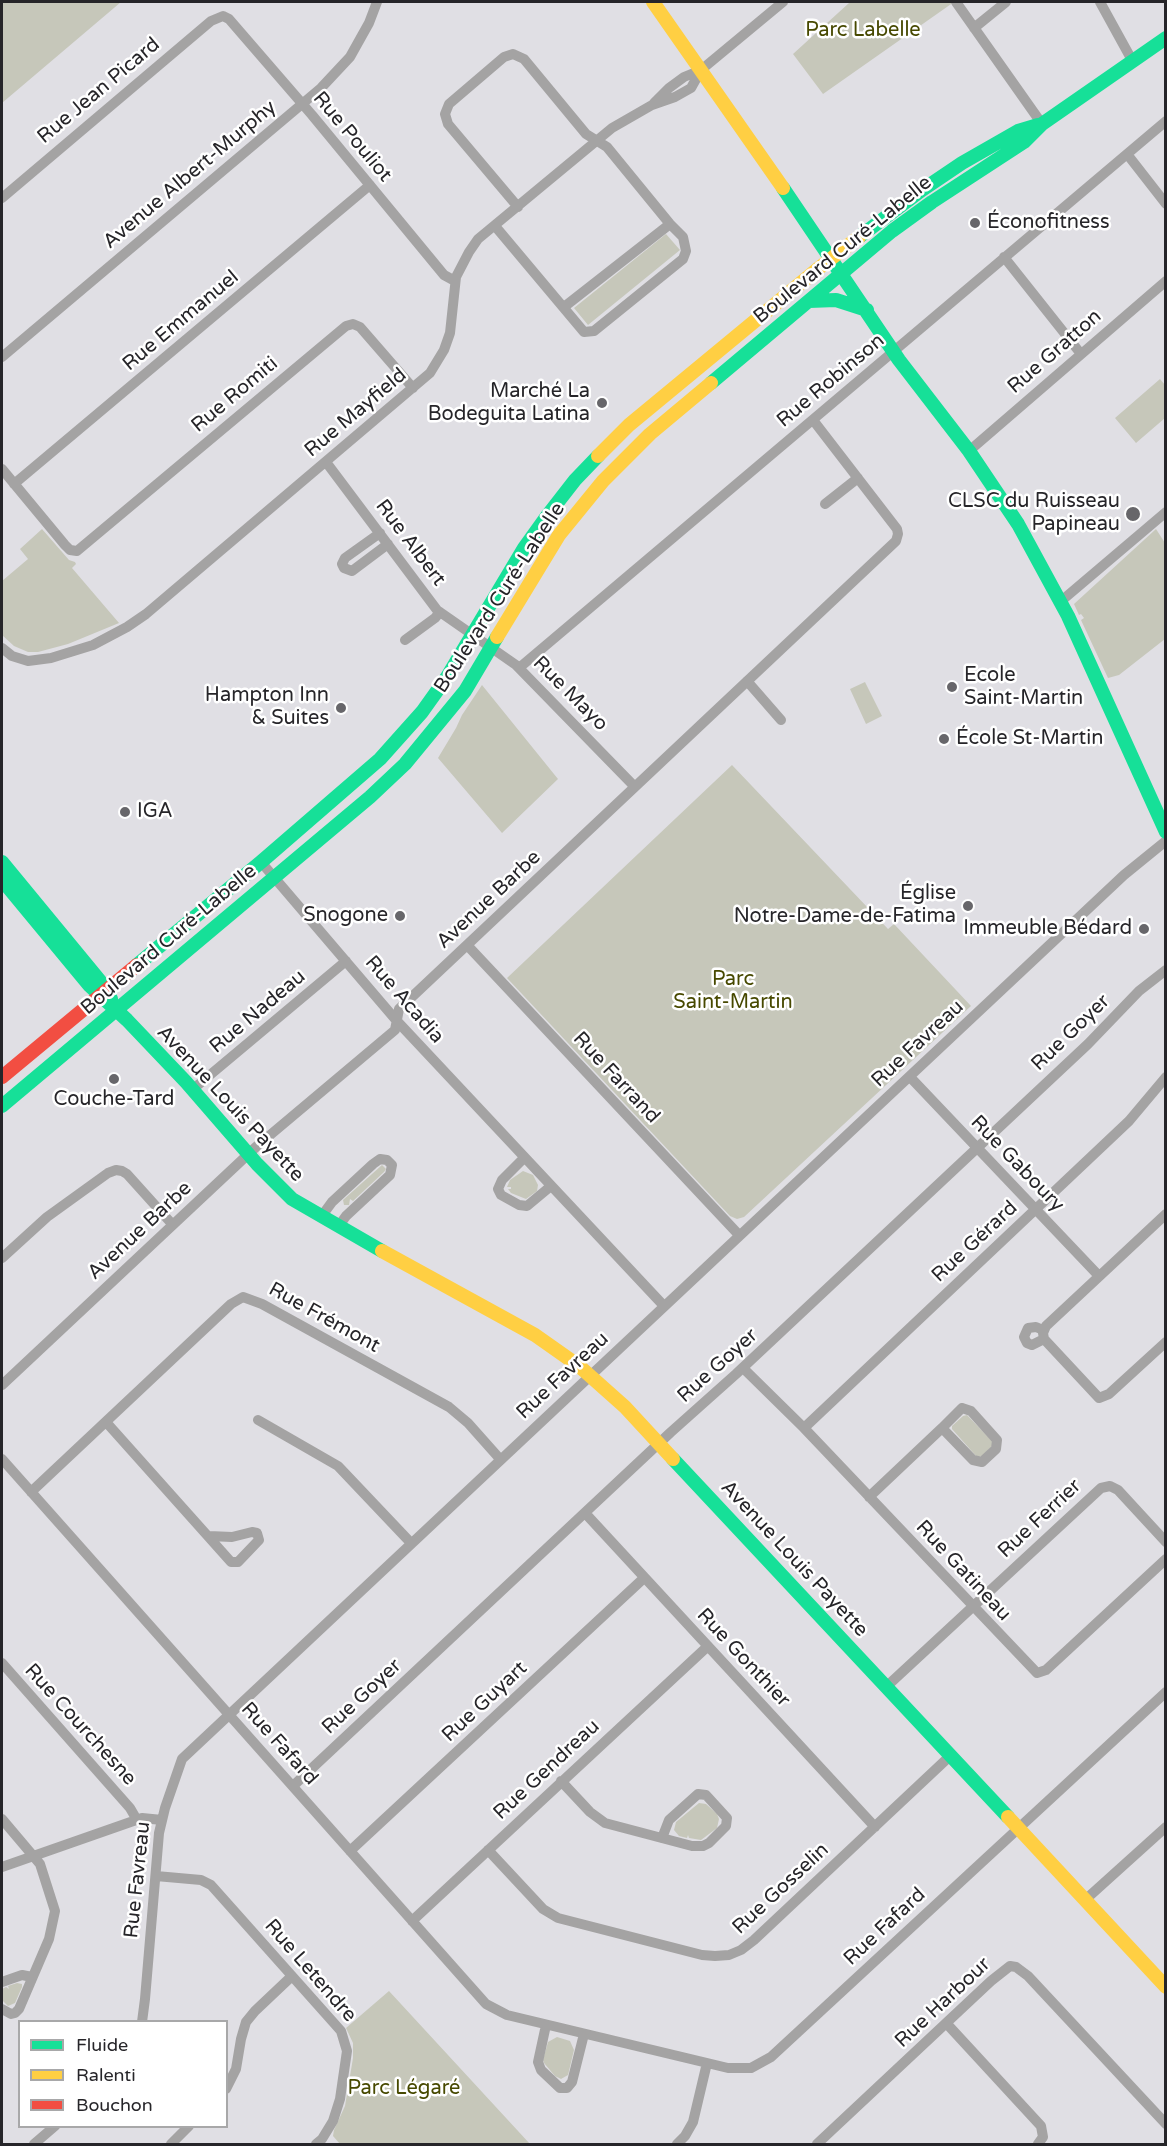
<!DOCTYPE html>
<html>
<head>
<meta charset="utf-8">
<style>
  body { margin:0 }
  #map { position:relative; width:1167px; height:2146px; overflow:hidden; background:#e0dfe4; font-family:"Varela Round",sans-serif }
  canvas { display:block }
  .frame { position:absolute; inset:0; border:3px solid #262529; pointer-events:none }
  .legend { position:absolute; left:18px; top:2020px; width:210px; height:108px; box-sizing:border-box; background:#fff; border:2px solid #a8a8a9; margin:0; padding:8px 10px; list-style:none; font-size:18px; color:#262529 }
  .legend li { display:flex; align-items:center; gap:12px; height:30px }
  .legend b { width:30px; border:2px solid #a8a8a9 }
</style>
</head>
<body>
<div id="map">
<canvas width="1167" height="2146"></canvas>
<div class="frame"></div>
<ul class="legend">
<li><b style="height:8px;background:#16e098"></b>Fluide</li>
<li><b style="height:8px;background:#ffcf43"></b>Ralenti</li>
<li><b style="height:8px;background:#f24e42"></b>Bouchon</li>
</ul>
</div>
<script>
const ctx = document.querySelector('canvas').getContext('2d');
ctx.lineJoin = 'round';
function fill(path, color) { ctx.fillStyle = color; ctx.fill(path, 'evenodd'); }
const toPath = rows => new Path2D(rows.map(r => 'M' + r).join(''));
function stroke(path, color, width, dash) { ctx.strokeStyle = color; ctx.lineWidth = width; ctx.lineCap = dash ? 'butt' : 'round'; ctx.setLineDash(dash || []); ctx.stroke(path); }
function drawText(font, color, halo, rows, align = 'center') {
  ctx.font = font + ' "Varela Round",sans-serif'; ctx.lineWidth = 5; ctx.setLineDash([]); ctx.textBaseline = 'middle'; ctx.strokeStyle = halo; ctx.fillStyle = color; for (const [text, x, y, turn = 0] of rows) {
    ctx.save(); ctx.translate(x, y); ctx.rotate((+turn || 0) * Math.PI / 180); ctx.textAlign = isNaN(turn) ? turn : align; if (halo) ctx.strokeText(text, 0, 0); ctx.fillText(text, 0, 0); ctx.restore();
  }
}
const green = toPath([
  [2,2,121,2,2,103],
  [847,2,954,2,823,94,793,54,849,3],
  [666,234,680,250,588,325,574,308],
  [1160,379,1165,385,1165,418,1136,443,1115,418],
  [42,529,69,560,75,562,76,564,72,568,119,623,68,644,38,652,28,652,14,646,2,635,2,581,28,559,20,549],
  [1156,529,1165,543,1165,639,1119,675,1108,678,1081,620,1084,618,1081,614,1079,615,1074,604],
  [865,682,882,716,866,724,850,689],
  [482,685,558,779,502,833,438,758,456,728,462,715],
  [732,765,888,929,894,924,971,1006,744,1217,737,1219,730,1216,507,978],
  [382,1165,386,1169,384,1172,353,1201,350,1199,349,1205,344,1205,343,1200],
  [523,1171,533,1175,538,1185,537,1191,526,1199,511,1193,508,1189,511,1189,511,1187,507,1187,510,1180],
  [967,1415,992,1441,992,1446,982,1456,977,1457,952,1429,952,1426,963,1416],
  [699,1803,706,1804,717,1814,719,1819,717,1828,701,1840,689,1838,688,1835,687,1838,679,1836,674,1830,676,1822],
  [17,1983,22,1984,22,1987,15,2003,8,2006,2,2000,2,1989,6,1987,9,1989,8,1986],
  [389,1991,530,2144,340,2144,333,2136,334,2130,345,2106,353,2058,353,2043,346,2028],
  [557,2037,570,2041,574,2050,568,2075,561,2079,555,2076,544,2063,543,2060,548,2042]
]);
const street = toPath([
  [956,2,1042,124],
  [1100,2,1133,62],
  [974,28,1006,2],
  [654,103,669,88,684,77,701,70,783,2],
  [1127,154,1166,204],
  [2,198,211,21,223,16,229,19,312,115,444,275,455,281],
  [495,226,584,332,594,331,683,259,686,251,683,237,670,224,607,147,586,134,524,59,513,54,504,57,449,104,445,114,448,124,518,207],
  [1004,257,1081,354],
  [564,307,670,224],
  [2,357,321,88,350,57,369,23,377,2],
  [969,451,1166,281],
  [326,462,437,610,516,665,635,787],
  [2,469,65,545,70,550,77,551,346,326,353,324,360,327,413,388],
  [14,484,370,185],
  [825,504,858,478],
  [380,533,345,558,342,564,344,568,352,571,388,544],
  [1060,602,1166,512],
  [405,640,435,618,440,612],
  [2,648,12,656,28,661,51,658,93,645,127,627,146,614,430,373,444,350,450,333,456,277,469,252,478,239,612,128,652,105,675,97,691,88,701,70],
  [519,668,1166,121],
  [747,681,781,720],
  [261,862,396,1020,664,1306],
  [467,945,739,1235],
  [910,1077,1099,1276],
  [192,1090,346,961],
  [524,1158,502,1180,498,1189,501,1195,519,1205,527,1206,551,1186],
  [321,1217,332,1202,373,1164,380,1159,387,1160,392,1165,390,1175,346,1216,338,1227],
  [2,1258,47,1217,108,1173,116,1170,122,1171,127,1174,172,1224],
  [1043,1330,1036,1327,1028,1328,1024,1337,1027,1343,1032,1345,1044,1339],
  [1044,1339,1043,1333,1046,1326,1166,1214],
  [1044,1339,1099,1398,1109,1394,1166,1342],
  [743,1368,804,1428,1037,1673,1046,1670,1166,1559],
  [2,1385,257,1146,395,1030,399,1009,896,541,898,534,897,529,813,420],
  [962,1408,971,1411,997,1440,996,1449,982,1462,973,1460,942,1428,962,1408],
  [258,1420,338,1466,411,1543],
  [106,1422,231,1562,238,1562,259,1540,257,1533,252,1532,232,1537,209,1536],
  [804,1428,1129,1121,1166,1077],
  [2,1459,486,2004,507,2015,728,2068,751,2068,771,2057,1166,1692],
  [31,1492,231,1304,243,1297,262,1304,449,1407,468,1423,500,1459],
  [869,1497,942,1428],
  [585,1513,875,1827],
  [2,1663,130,1808,137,1820],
  [886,1687,1101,1488,1110,1486,1118,1490,1166,1542],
  [561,1781,590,1812,605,1823,692,1846,703,1846,709,1843,726,1826,727,1818,706,1795,698,1794,669,1820,662,1838],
  [293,1786,671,1432,736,1374,1088,1044,1139,991,1166,970],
  [2,1819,40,1864,55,1911,49,1939,19,2009,15,2013,11,2014,2,2009],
  [488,1850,543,1909,558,1918,702,1955,715,1956,729,1955,741,1950,754,1940,950,1756],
  [350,1851,644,1578],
  [2,1867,142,1818,162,1820],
  [156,1876,201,1880,211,1885,341,2031,347,2051,340,2099,333,2121,322,2139,316,2144],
  [1085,1900,1166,1827],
  [412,1921,708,1646],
  [2,1982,22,1975,32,1977],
  [142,2022,145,1999,159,1833,165,1808,182,1759,1058,937,1124,875,1166,841],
  [947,2024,1041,2126,1043,2137,1038,2144],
  [546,2025,538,2062,541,2070,560,2088,567,2088,572,2082,584,2034],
  [226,2089,236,2069,241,2039,246,2022,255,2011,292,1976],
  [34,2144,55,2126],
  [171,2144,189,2126],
  [677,2144,685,2136,693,2122,707,2063],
  [817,2144,991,1981,1010,1966,1016,1967,1028,1976,1166,2124]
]);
const fast = toPath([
  [783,188,899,360,969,451,1018,524,1068,616,1166,832],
  [859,237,922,190,962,163,1018,131,1038,125],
  [809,301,836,300,867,310],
  [711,383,892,231,932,202,1024,142,1042,124,1166,38],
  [2,862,100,981,111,999],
  [2,880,89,985,127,1020,186,1082,257,1164,292,1199,382,1251],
  [137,965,261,862,380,759,422,712,447,677,524,548,547,516,575,480,598,456],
  [2,1106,370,797,405,764,465,691,497,637],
  [673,1459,1008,1817]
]);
const slow = toPath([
  [653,2,783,188],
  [598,456,629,425,819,268,859,237],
  [497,637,559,535,603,481,650,434,711,383],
  [382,1251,535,1335,579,1366,625,1407,673,1459],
  [1008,1817,1166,1987]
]);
const jam = toPath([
  [2,1077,137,965]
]);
const markers = [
  [975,223,6,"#67666a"],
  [602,403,6,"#67666a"],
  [1133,514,8,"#67666a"],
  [952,687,6,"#67666a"],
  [341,708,6,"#67666a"],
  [944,739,6,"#67666a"],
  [125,812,6,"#67666a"],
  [968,906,6,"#67666a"],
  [400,916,6,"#67666a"],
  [1144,929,6,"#67666a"],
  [114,1079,6,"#67666a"]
];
const parkNames = [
  ["Parc Labelle",863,31],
  ["Parc",733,980],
  ["Saint-Martin",733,1003],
  ["Parc Légaré",404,2089]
];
const streetNames = [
  ["Rue Jean Picard",99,91,-40],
  ["Rue Pouliot",352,137,50],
  ["Avenue Albert-Murphy",190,175,-40],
  ["Boulevard Curé-Labelle",843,250,-39],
  ["Rue Emmanuel",181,321,-40],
  ["Rue Gratton",1055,352,-41],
  ["Rue Robinson",831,381,-40],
  ["Rue Romiti",235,395,-40],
  ["Rue Mayfield",356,413,-40],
  ["Rue Albert",410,543,53],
  ["Boulevard Curé-Labelle",500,598,-57],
  ["Rue Mayo",570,694,45],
  ["Avenue Barbe",489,900,-43],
  ["Boulevard Curé-Labelle",169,940,-40],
  ["Rue Acadia",404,1000,49],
  ["Rue Nadeau",258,1012,-40],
  ["Rue Goyer",1071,1033,-44],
  ["Rue Favreau",918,1044,-43],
  ["Rue Farrand",616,1078,47],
  ["Avenue Louis Payette",230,1104,47],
  ["Rue Gaboury",1017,1164,46],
  ["Avenue Barbe",140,1231,-43],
  ["Rue Gérard",975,1242,-43],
  ["Rue Frémont",324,1318,29],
  ["Rue Goyer",718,1366,-42],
  ["Rue Favreau",563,1376,-43],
  ["Rue Ferrier",1040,1519,-43],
  ["Avenue Louis Payette",794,1559,47],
  ["Rue Gatineau",963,1571,47],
  ["Rue Gonthier",743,1658,47],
  ["Rue Goyer",362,1697,-43],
  ["Rue Guyart",485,1702,-43],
  ["Rue Courchesne",80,1725,48],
  ["Rue Fafard",279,1744,48],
  ["Rue Gendreau",547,1770,-43],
  ["Rue Favreau",138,1880,-84],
  ["Rue Gosselin",781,1889,-43],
  ["Rue Fafard",885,1927,-43],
  ["Rue Letendre",310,1971,49],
  ["Rue Harbour",943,2003,-43]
];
const poiNames = [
  ["Éconofitness",987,223,"left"],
  ["Marché La",590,392],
  ["Bodeguita Latina",590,415],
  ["CLSC du Ruisseau",1120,502],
  ["Papineau",1120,525],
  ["Ecole",964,676,"left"],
  ["Saint-Martin",964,699,"left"],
  ["Hampton Inn",329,696],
  ["& Suites",329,719],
  ["École St-Martin",956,739,"left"],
  ["IGA",137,812,"left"],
  ["Église",956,894],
  ["Notre-Dame-de-Fatima",956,917],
  ["Snogone",388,916],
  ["Immeuble Bédard",1132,929],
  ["Couche-Tard",114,1100,"center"]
];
fill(green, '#c6c7ba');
stroke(street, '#a4a3a3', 10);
stroke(fast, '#16e098', 14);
stroke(slow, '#ffcf43', 14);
stroke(jam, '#f24e42', 14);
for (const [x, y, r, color] of markers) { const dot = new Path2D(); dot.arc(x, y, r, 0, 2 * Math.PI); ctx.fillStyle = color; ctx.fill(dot); stroke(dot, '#fff', 2); }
drawText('20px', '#474900', '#fff', parkNames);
drawText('20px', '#262529', '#fff', streetNames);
drawText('20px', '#262529', '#fff', poiNames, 'right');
</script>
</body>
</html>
